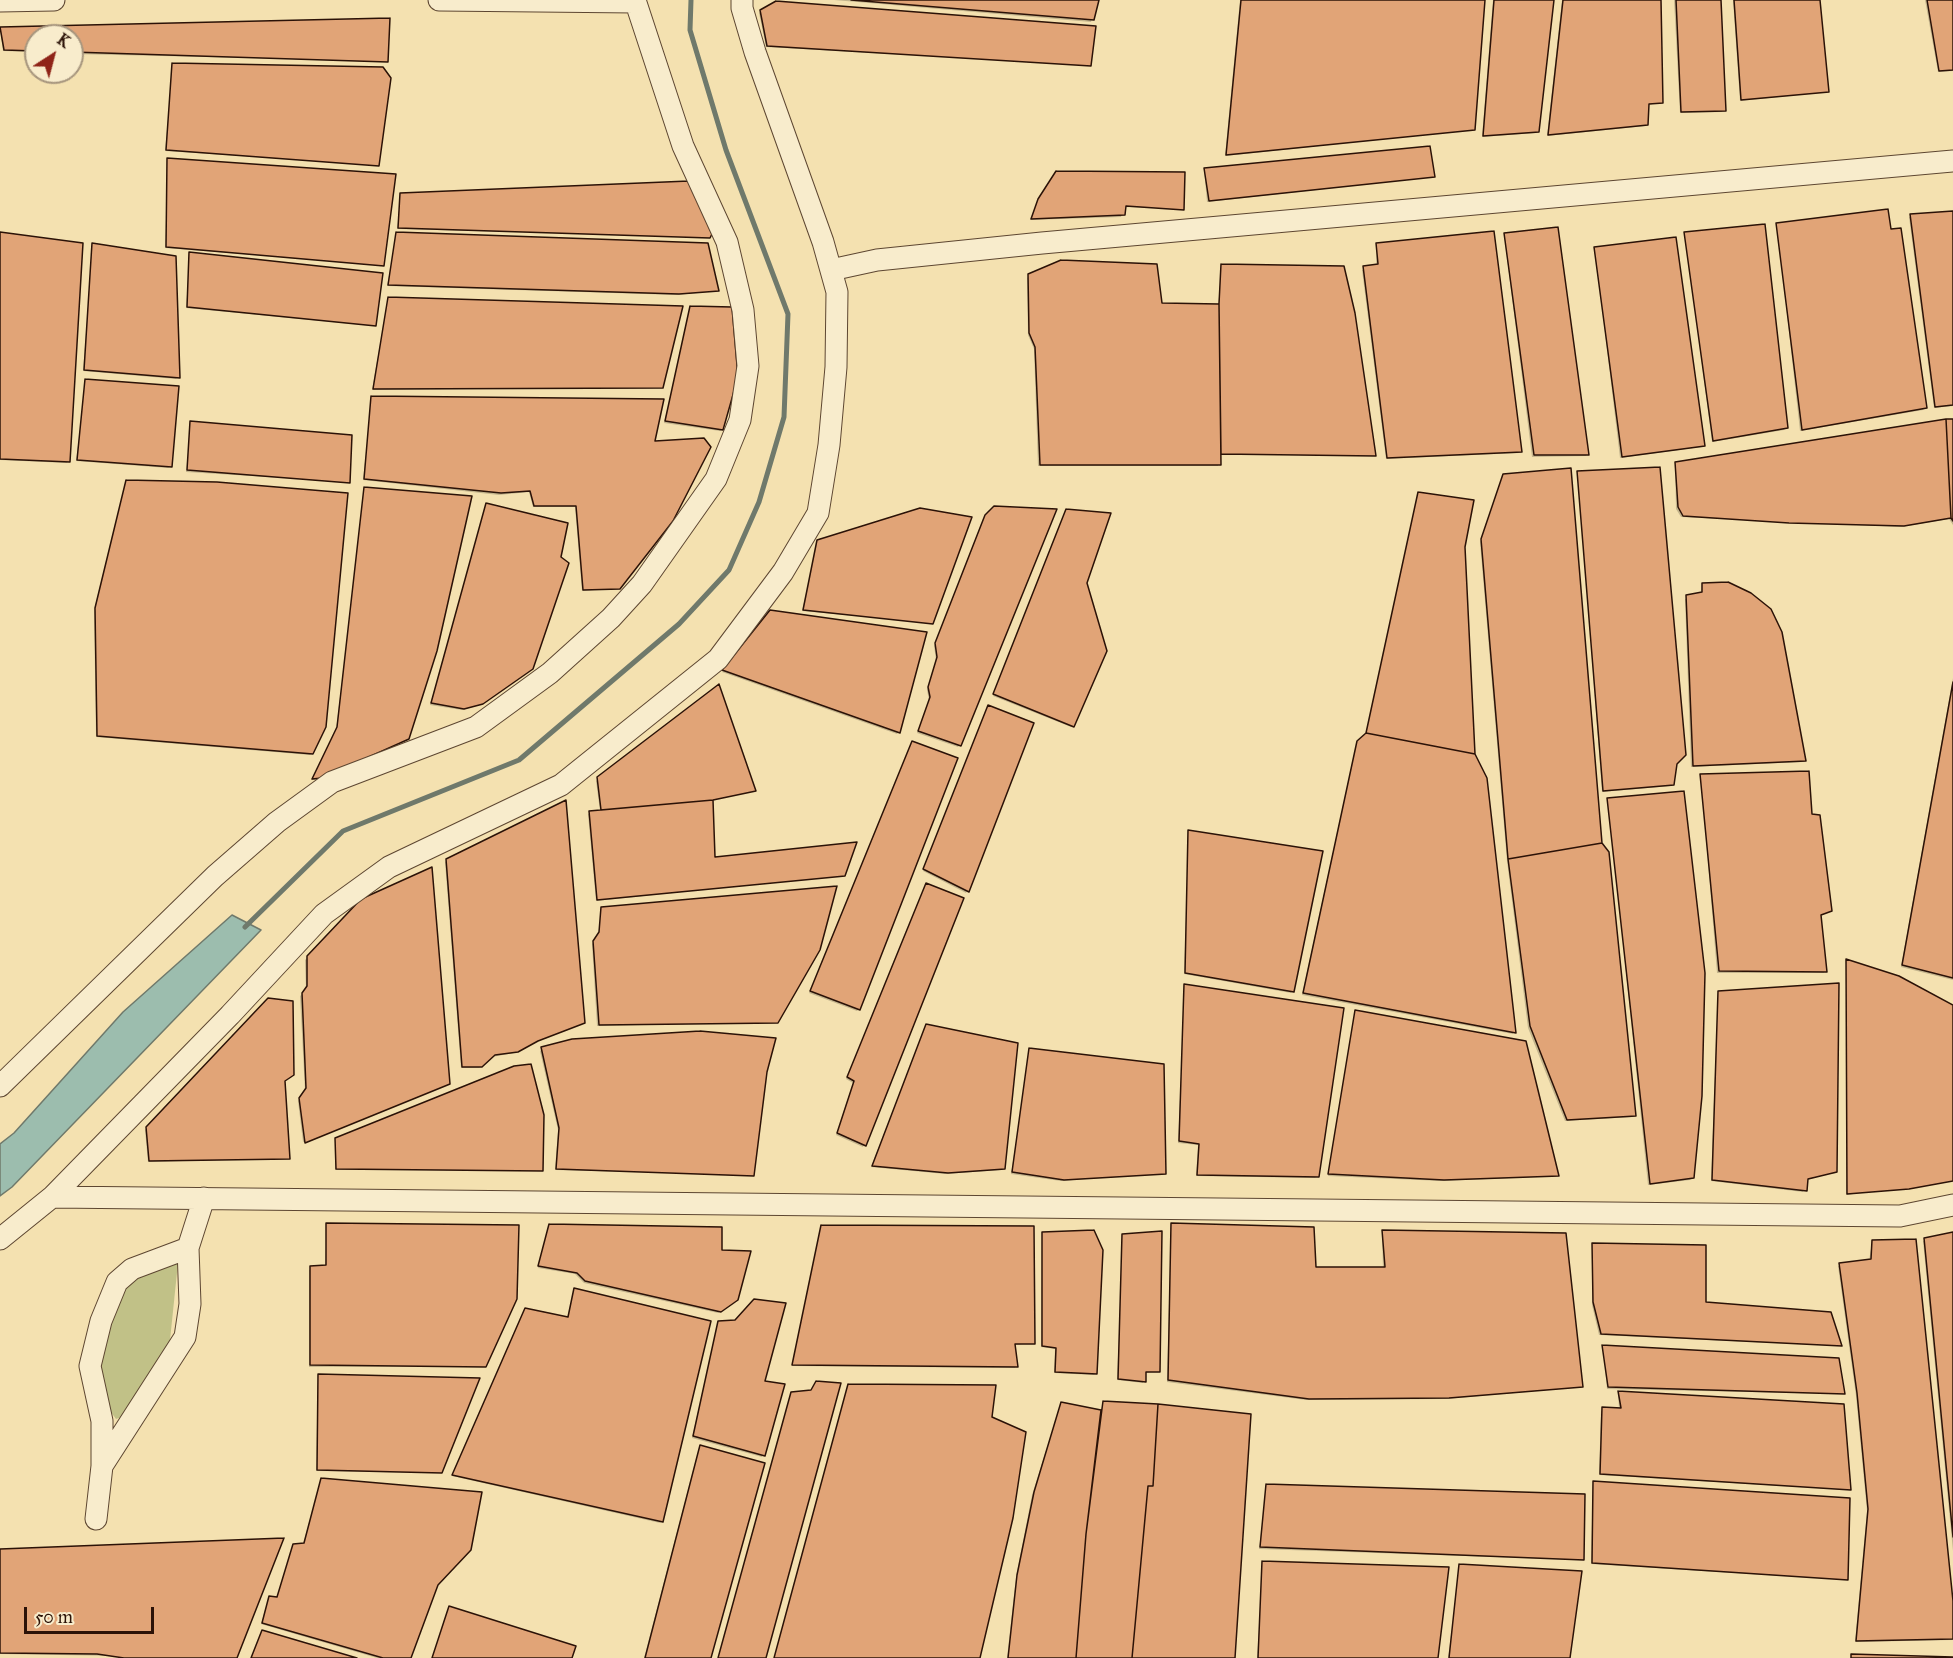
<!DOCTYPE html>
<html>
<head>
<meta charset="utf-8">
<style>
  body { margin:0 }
  #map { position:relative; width:1953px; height:1658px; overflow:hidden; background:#f4e1b0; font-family:"IM FELL Great Primer",serif }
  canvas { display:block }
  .north { position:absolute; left:24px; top:24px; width:60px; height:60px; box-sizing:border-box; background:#f8eccc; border:2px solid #a6957d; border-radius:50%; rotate:36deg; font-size:16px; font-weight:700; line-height:24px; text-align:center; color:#2b1207 }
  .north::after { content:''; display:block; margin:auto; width:21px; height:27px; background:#8f2418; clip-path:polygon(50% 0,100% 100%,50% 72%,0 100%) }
  .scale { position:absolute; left:24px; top:1607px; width:130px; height:27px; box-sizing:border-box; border:3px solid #2b1207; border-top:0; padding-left:8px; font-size:18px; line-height:21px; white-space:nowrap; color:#2b1207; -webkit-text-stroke:4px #f8eccc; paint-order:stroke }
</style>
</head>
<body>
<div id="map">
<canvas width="1953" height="1658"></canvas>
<div class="north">K</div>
<div class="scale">50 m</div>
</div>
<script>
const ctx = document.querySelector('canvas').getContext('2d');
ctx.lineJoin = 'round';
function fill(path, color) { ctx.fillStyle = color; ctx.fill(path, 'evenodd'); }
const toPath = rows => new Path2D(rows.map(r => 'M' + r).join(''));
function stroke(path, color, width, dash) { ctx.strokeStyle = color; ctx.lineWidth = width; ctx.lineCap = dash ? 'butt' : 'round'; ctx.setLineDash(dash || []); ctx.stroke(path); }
const green = toPath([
  [178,1263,170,1340,127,1415,116,1419,105,1404,96,1370,106,1331,124,1286,146,1272]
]);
const water = toPath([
  [232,915,261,930,12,1187,0,1196,0,1144,14,1133,123,1012,232,915]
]);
const shadow = toPath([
  [834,0,1097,0,1091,22],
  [1240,0,1484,0,1473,130,1225,156],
  [1493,0,1553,0,1536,133,1482,137],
  [1562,0,1659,0,1662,102,1648,105,1645,126,1547,136],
  [1674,0,1720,0,1722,112,1680,113],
  [1733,0,1819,0,1828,92,1740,101],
  [1925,0,1953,0,1953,71,1938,72],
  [761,11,1090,65,766,47,759,13],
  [0,28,386,61,72,54,72,36,36,36,36,52,3,51],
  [173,64,378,165,165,151],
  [168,159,382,265,165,248],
  [1204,169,1434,177,1207,202],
  [1054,175,1183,209,1124,207,1121,217,1030,220,1037,202],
  [401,195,708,237,397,229],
  [1953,213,1953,406,1934,408,1909,217],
  [1777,224,1925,408,1923,410,1800,431],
  [397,233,717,291,677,295,387,286],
  [1685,233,1786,428,1784,430,1712,442],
  [0,234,68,461,67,463,0,460],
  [1504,234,1587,454,1586,456,1532,457],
  [93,244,178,377,176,379,83,371],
  [1377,244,1521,451,1519,453,1386,459,1362,270,1376,266],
  [1595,249,1703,445,1701,447,1620,458],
  [190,254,374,326,186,308],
  [1222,266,1374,455,1219,455,1218,466,1038,466,1034,349,1028,335,1027,278,1029,276,1160,305,1218,306],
  [388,298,662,387,372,390],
  [691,307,722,430,720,431,664,423],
  [86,381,170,467,168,468,76,461],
  [372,397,662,401,618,588,582,591,575,507,533,507,529,492,499,495,363,480],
  [1953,420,1953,525,1949,519,1901,527,1681,517,1676,509,1675,463],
  [191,422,349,482,186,472],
  [1578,473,1676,763,1671,786,1602,792],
  [1502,478,1635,1115,1633,1117,1565,1121,1528,1028,1507,861,1480,542],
  [125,484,312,753,310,755,96,737,94,610],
  [365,489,470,497,319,780,311,780,336,730],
  [1419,494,1463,547,1474,755,1513,1034,1302,995,1356,745,1365,736],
  [486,505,529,671,480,705,462,710,430,705],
  [995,508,960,745,958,747,917,733,929,700,927,690,936,660,934,646,983,519],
  [1066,510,1073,726,1071,727,993,696],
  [818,541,932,623,802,611],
  [1702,584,1805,761,1803,762,1691,767,1685,599,1701,594],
  [769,614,899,732,897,734,722,672],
  [1953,678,1953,980,1901,967],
  [988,707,1032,724,966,893,923,871],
  [912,743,859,1009,857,1011,809,993],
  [1701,775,1811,815,1831,911,1820,916,1824,973,1717,973],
  [598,779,755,790,711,801,714,858,843,875,596,901,588,814,600,811,596,781],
  [1608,799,1692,1178,1690,1180,1648,1185],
  [1189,831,1292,992,1291,993,1184,974],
  [447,860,583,1023,581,1024,535,1042,514,1053,492,1057,479,1068,461,1068,445,862],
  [926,885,962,899,863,1147,836,1135,853,1083,846,1079],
  [362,900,449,1083,303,1142,298,1101,305,1091,300,996,306,990,305,960],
  [602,909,776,1022,597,1026,592,944,598,935],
  [1847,961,1953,1006,1953,1181,1846,1195],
  [1185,985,1317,1176,1315,1178,1196,1176,1198,1145,1178,1143],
  [1718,992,1835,1172,1807,1180,1803,1192,1711,1181],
  [269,999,283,1081,288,1158,148,1162,145,1130],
  [1355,1011,1558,1176,1442,1181,1328,1176],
  [925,1028,1003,1169,1001,1170,945,1174,871,1167],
  [542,1049,766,1071,753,1175,555,1170,558,1130,540,1051],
  [1030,1049,1164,1173,1061,1181,1011,1174],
  [335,1139,542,1170,335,1170],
  [327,1224,485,1366,309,1367,309,1270,325,1267],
  [1171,1224,1314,1269,1383,1269,1382,1231,1582,1387,1446,1399,1306,1400,1167,1382],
  [549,1226,734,1302,718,1313,584,1283,575,1274,538,1268],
  [822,1227,1033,1343,1014,1345,1015,1368,792,1366],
  [1042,1233,1096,1373,1094,1375,1054,1373,1055,1349,1041,1347],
  [1953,1233,1953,1551,1923,1241],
  [1123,1236,1159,1371,1144,1373,1143,1383,1117,1380],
  [1872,1242,1953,1616,1953,1640,1855,1642,1867,1511,1856,1396,1838,1266,1869,1261],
  [1592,1244,1704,1303,1830,1313,1840,1346,1599,1335,1592,1305],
  [574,1290,662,1521,660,1523,452,1476,523,1312,525,1310,567,1318],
  [718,1322,764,1382,784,1385,762,1457,692,1438],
  [1603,1346,1838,1359,1843,1394,1607,1389],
  [318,1376,441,1473,316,1471],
  [1618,1392,1849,1490,1599,1475,1601,1411,1619,1409],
  [1061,1403,1100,1412,1103,1403,1234,1658,1007,1658,1016,1577,1032,1495],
  [700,1446,709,1658,644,1658,699,1448],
  [321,1480,437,1584,409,1658,377,1658,261,1624,268,1600,270,1598,276,1605,303,1544],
  [1593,1482,1847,1580,1591,1564],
  [1267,1485,1583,1560,1259,1549],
  [110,1548,236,1658,0,1654,0,1549],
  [1263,1563,1437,1658,1257,1658],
  [1460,1566,1569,1658,1448,1658]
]);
const stream = toPath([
  [245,927,343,831,519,760,679,624,729,570,759,502,784,417,788,314,726,150,690,30,691,0]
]);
const building = toPath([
  [851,0,1099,0,1094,20,851,0],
  [1241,0,1485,0,1475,130,1226,155,1241,0],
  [1494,0,1554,0,1539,132,1483,136,1494,0],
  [1563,0,1661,0,1663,103,1649,104,1648,125,1548,135,1563,0],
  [1676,0,1721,0,1726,111,1681,112,1676,0],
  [1734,0,1820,0,1829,92,1741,100,1734,0],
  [1927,0,1953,0,1953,70,1939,71,1927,0],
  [776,1,1096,26,1091,66,767,46,760,10,776,1],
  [390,18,388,62,72,52,72,36,36,36,36,51,4,50,0,27,390,18],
  [172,63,383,67,391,78,379,166,166,150,172,63],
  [1430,146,1435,177,1209,201,1204,168,1430,146],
  [167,158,396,174,384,266,166,247,167,158],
  [1056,171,1185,172,1184,210,1126,206,1125,215,1031,219,1038,199,1056,171],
  [689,181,712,234,710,238,398,228,400,193,689,181],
  [1888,209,1891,229,1901,228,1927,408,1802,430,1776,223,1888,209],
  [1953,211,1953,405,1935,407,1910,214,1953,211],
  [1765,224,1788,428,1713,441,1684,232,1765,224],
  [1558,227,1589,455,1534,455,1504,233,1558,227],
  [1494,231,1522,452,1387,458,1363,266,1378,264,1376,243,1494,231],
  [0,232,83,243,70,462,0,459,0,232],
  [396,232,708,243,719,291,679,294,388,285,396,232],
  [1676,237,1705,446,1622,457,1594,247,1676,237],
  [92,243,176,256,180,378,84,370,92,243],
  [189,252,383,273,376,326,187,307,189,252],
  [1061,260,1157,264,1162,303,1219,304,1221,465,1040,465,1035,347,1029,333,1028,274,1061,260],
  [1221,264,1344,266,1355,313,1376,456,1221,454,1219,304,1221,264],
  [388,297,683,306,663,388,373,389,388,297],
  [690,306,732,307,738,377,723,430,665,421,690,306],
  [85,379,179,386,172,467,77,460,85,379],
  [371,396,664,399,655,441,704,438,711,447,673,521,620,589,583,590,576,506,534,506,530,491,501,493,364,479,371,396],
  [1946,419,1951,518,1904,526,1789,523,1683,516,1678,507,1675,462,1946,419],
  [1946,419,1953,419,1953,521,1951,518,1946,419],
  [190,421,352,435,350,483,187,470,190,421],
  [1660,467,1686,755,1677,764,1674,785,1603,791,1577,471,1660,467],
  [1571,468,1602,843,1508,859,1481,539,1503,474,1571,468],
  [126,480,217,482,348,493,326,727,313,754,97,736,95,608,126,480],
  [364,487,472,496,437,651,409,739,322,778,312,779,337,727,364,487],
  [1418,492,1474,500,1465,547,1475,754,1366,733,1418,492],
  [486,503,568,523,561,557,569,563,533,669,483,704,464,709,431,703,486,503],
  [994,506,1057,509,961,746,918,731,930,697,928,687,937,657,935,643,985,515,994,506],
  [920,508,972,517,933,624,803,610,817,540,920,508],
  [1066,509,1111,513,1087,583,1107,651,1074,727,993,694,1066,509],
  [1728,582,1751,593,1771,609,1782,632,1806,761,1693,766,1686,595,1702,592,1702,583,1728,582],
  [770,610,927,632,900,733,722,670,770,610],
  [1953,682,1953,978,1902,965,1953,682],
  [719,684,756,791,713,800,601,810,597,777,719,684],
  [988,705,1034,723,969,892,923,869,988,705],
  [1366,733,1475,754,1487,778,1516,1033,1303,993,1357,741,1366,733],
  [912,741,958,758,860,1010,810,991,912,741],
  [1809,771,1812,814,1820,815,1832,911,1821,915,1827,972,1719,971,1700,774,1809,771],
  [1684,791,1705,973,1702,1096,1694,1178,1650,1184,1607,798,1684,791],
  [566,800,585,1023,538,1041,518,1052,495,1055,482,1067,462,1067,446,859,566,800],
  [713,800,715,857,857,842,845,876,597,900,589,811,713,800],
  [1188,830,1323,851,1294,992,1185,973,1188,830],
  [1602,843,1609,852,1636,1116,1567,1120,1530,1026,1508,859,1602,843],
  [432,867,450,1084,305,1143,299,1098,306,1088,302,993,307,986,307,956,361,899,432,867],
  [926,883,964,898,866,1146,837,1133,854,1081,847,1077,926,883],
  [837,886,820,950,778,1023,599,1025,593,941,599,932,601,907,837,886],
  [1846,959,1899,976,1953,1005,1953,1181,1909,1189,1847,1194,1846,959],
  [1839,983,1837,1172,1808,1179,1807,1191,1712,1180,1718,991,1839,983],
  [1184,984,1344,1008,1319,1177,1197,1175,1199,1144,1179,1141,1184,984],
  [268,998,293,1001,294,1075,285,1081,290,1159,149,1161,146,1127,268,998],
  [1355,1010,1526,1041,1559,1176,1444,1180,1328,1174,1355,1010],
  [926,1024,1018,1043,1005,1169,948,1173,872,1166,926,1024],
  [700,1031,776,1038,767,1072,754,1176,556,1169,559,1128,541,1047,572,1039,700,1031],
  [1029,1048,1164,1064,1166,1174,1064,1180,1012,1172,1029,1048],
  [531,1064,544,1115,543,1171,336,1169,335,1138,514,1066,531,1064],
  [326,1223,519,1225,517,1299,486,1367,310,1365,310,1266,326,1265,326,1223],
  [1171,1223,1314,1227,1316,1267,1385,1267,1382,1230,1566,1233,1583,1387,1449,1398,1309,1399,1168,1380,1171,1223],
  [549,1224,722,1227,722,1250,751,1251,738,1300,721,1312,585,1281,577,1273,538,1266,549,1224],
  [821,1225,1034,1226,1035,1344,1015,1344,1018,1367,792,1365,821,1225],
  [1094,1230,1103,1250,1097,1374,1055,1372,1056,1348,1042,1346,1042,1232,1094,1230],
  [1162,1231,1160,1372,1146,1372,1146,1382,1118,1379,1122,1234,1162,1231],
  [1953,1232,1953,1537,1924,1238,1953,1232],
  [1916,1239,1953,1601,1953,1639,1856,1641,1868,1509,1857,1393,1839,1263,1871,1259,1872,1240,1916,1239],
  [1592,1243,1706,1245,1706,1302,1831,1312,1842,1346,1601,1334,1593,1302,1592,1243],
  [574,1288,711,1321,663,1522,452,1475,525,1308,568,1317,574,1288],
  [754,1299,786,1303,765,1381,785,1384,765,1456,693,1436,718,1321,735,1320,754,1299],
  [1602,1345,1839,1358,1845,1394,1608,1387,1602,1345],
  [318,1374,480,1378,442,1473,317,1470,318,1374],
  [816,1381,841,1383,766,1658,718,1658,791,1392,811,1390,816,1381],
  [848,1384,996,1385,992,1417,1026,1432,1013,1518,980,1658,774,1658,848,1384],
  [1618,1391,1844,1404,1851,1490,1600,1474,1602,1407,1621,1408,1618,1391],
  [1103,1401,1158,1404,1153,1486,1148,1486,1132,1658,1076,1658,1086,1534,1103,1401],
  [1061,1402,1101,1410,1086,1534,1076,1658,1008,1658,1017,1575,1034,1492,1061,1402],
  [1158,1404,1251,1414,1235,1658,1132,1658,1148,1486,1153,1486,1158,1404],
  [700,1445,765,1463,711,1658,645,1658,700,1445],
  [321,1478,482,1492,471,1550,438,1585,411,1658,383,1658,262,1623,269,1596,277,1597,293,1544,304,1543,321,1478],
  [1593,1481,1850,1498,1848,1580,1592,1563,1593,1481],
  [1266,1484,1585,1494,1584,1560,1260,1547,1266,1484],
  [284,1538,237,1658,124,1658,97,1654,0,1653,0,1549,284,1538],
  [1262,1561,1449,1567,1438,1658,1258,1658,1262,1561],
  [1459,1564,1582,1571,1570,1658,1449,1658,1459,1564],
  [449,1606,576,1646,572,1658,432,1658,449,1606],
  [262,1630,357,1658,251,1658,262,1630],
  [1851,1654,1953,1657,1953,1658,1851,1658,1851,1654]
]);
const minor = toPath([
  [439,0,635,2],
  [0,1,54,0],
  [831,270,877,260,1042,243,1953,161],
  [0,1086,215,876,277,822,332,782,476,727,550,673,611,618,642,584,716,479,740,420,748,366,743,310,727,242,683,146,635,0],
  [52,1197,1900,1216,1953,1205],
  [0,1239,52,1197,230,1015,324,914,389,867,561,785,718,659,783,572,818,513,829,445,836,367,837,292,823,242,755,52,742,8,742,0],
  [102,1466,102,1421,90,1366,101,1321,117,1282,132,1269,188,1248],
  [96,1519,102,1466,185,1337,190,1304,188,1248,204,1198]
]);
fill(green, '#c1c187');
fill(water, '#9cbdae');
stroke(water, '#6f796b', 1.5);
fill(shadow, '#0003');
stroke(stream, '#6f796b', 5);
fill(building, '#e1a477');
stroke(building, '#2b1207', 1.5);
stroke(minor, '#5d4631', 23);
stroke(minor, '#f8eccc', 21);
</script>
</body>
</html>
